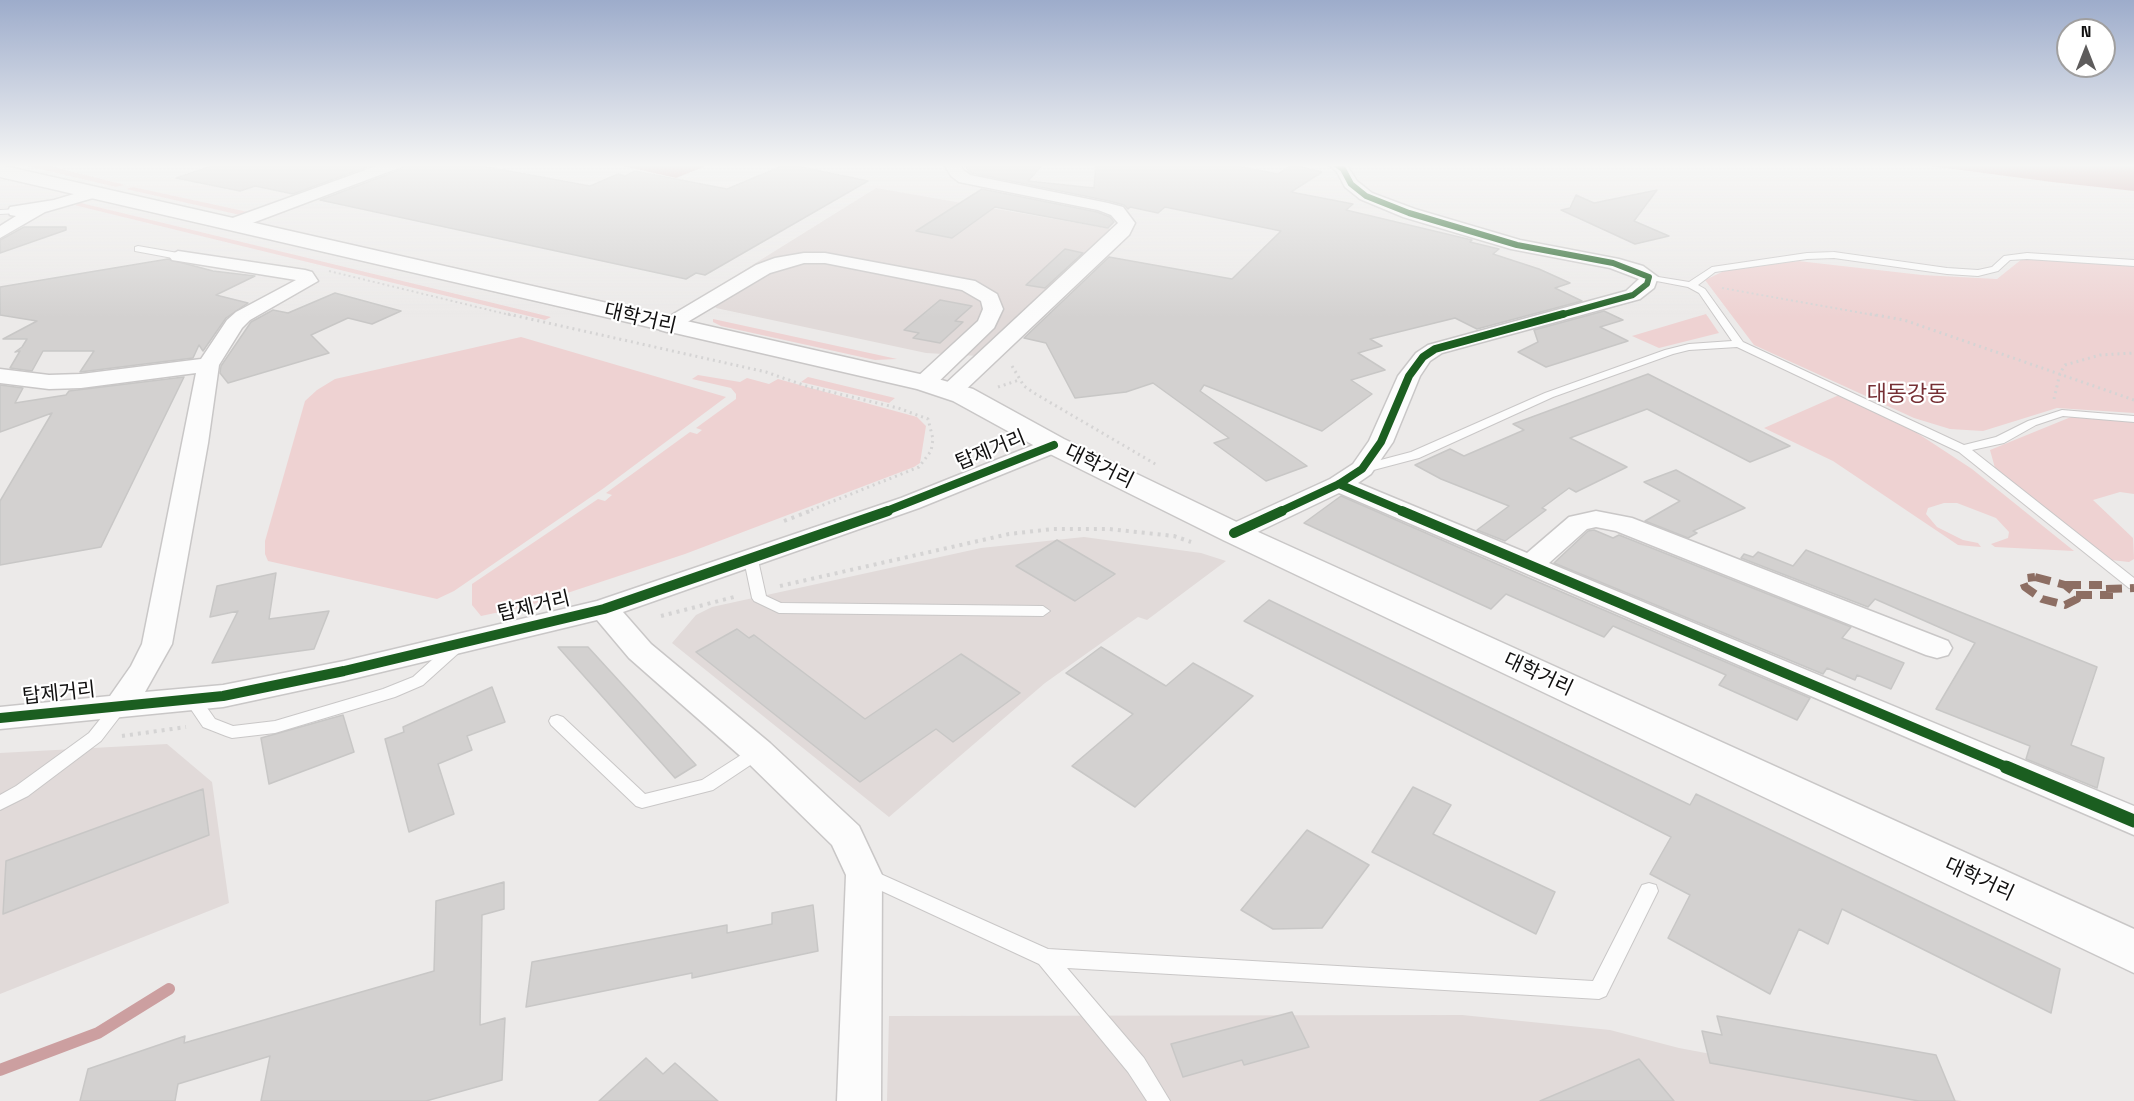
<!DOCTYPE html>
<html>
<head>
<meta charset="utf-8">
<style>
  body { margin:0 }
  #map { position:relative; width:2134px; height:1101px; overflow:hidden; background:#eceae9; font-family:"Space Grotesk",sans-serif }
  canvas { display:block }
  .north { position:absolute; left:2056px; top:18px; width:60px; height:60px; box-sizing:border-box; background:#fff; border:2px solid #a09f9f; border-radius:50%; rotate:0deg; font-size:16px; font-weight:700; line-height:24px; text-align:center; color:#111010 }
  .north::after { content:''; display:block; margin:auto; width:21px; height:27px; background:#5e5c5c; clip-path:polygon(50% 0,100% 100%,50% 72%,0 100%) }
</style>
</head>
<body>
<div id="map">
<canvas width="2134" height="1101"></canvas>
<div class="north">N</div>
</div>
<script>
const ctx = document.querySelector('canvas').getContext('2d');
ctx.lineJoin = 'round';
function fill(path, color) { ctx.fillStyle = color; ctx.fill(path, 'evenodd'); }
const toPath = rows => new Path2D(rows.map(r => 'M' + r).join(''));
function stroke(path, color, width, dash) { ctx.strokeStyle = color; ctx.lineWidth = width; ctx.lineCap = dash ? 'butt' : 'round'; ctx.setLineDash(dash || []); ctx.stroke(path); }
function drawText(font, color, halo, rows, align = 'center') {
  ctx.font = font + ' "Space Grotesk","Noto Sans KR",sans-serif'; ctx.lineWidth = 4.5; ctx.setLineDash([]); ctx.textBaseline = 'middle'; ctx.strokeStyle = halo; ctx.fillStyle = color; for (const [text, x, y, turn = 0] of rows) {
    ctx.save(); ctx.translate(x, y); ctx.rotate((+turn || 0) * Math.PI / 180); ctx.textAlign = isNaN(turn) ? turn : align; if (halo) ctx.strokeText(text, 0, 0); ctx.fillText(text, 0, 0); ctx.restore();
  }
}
const built = toPath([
  [876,188,1112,229,978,356,926,353,716,308,706,294],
  [1084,537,1201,553,1226,561,1147,620,1138,617,1045,683,889,817,672,643,696,615,712,607,981,548],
  [167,744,212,782,229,903,0,994,0,753],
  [1462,1015,1610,1030,1679,1048,1962,1101,887,1101,889,1016]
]);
const green = toPath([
  [19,164,42,164,125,185,116,187],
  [133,187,248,212,240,215,126,189],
  [81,203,551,317,545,320,74,205],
  [2022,259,2057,259,2134,265,2134,413,2057,408,1983,431,1950,429,1914,418,1754,345,1705,280,1724,271,1798,261,1922,275,1997,279],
  [1706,314,1719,333,1659,348,1632,336],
  [713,319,897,359,875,360,721,326,713,322],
  [521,337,726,397,604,488,454,591,437,599,268,561,265,554,265,541,305,401,317,390,335,379],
  [698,375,740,382,747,378,769,384,778,379,917,417,926,426,920,463,914,467,685,554,528,606,481,616,472,605,472,584,598,499,605,501,612,495,606,493,690,432,697,434,702,430,696,428,736,399,736,394,731,388,692,379],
  [808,377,895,398,889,403,801,382],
  [1839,395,1908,427,1972,469,2074,551,1995,547,1991,544,2008,538,2009,532,1996,518,1957,503,1944,503,1928,508,1926,514,1937,527,1963,540,1978,543,1981,547,1958,545,1833,461,1764,428],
  [2071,417,2134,422,2134,494,2120,492,2093,500,2133,538,2134,559,2129,562,2111,560,1995,468,1990,450]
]);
const water = toPath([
  [614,164,711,164,676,178],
  [1915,164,2134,164,2134,191,2052,182]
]);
const stream = toPath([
  [0,1070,98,1033,169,989]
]);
const building = toPath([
  [218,164,375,164,293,194,255,186,240,191,176,178,218,164],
  [406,164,471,164,590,186,618,174,625,176,635,171,727,189,787,164,868,181,705,275,696,273,686,279,320,200,402,169,406,164],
  [963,164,1043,164,1028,181,1094,188,1096,164,1226,164,1278,174,1292,165,1322,172,1291,192,1353,204,1346,210,1472,240,1470,242,1499,249,1493,254,1539,269,1570,283,1555,288,1582,301,1477,329,1455,318,1370,339,1382,346,1358,353,1385,370,1351,380,1372,394,1322,431,1204,385,1200,391,1307,466,1266,481,1214,443,1229,438,1153,383,1126,392,1075,398,1046,343,1024,338,1109,257,1232,279,1281,231,1165,207,1158,213,1130,207,1128,209,1124,205,1109,201,971,173,963,164],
  [982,189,1097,212,1110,217,1114,222,1108,228,995,207,952,238,916,231,982,189],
  [1657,190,1634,221,1669,236,1635,244,1561,210,1570,208,1576,195,1594,203,1657,190],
  [24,227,66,227,66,230,0,253,0,240,24,227],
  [1065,249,1083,253,1045,288,1026,285,1065,249],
  [168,259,213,271,255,276,216,295,248,303,226,318,203,351,199,345,193,358,80,372,94,351,43,351,32,371,10,368,20,351,15,352,22,347,27,339,3,339,37,321,0,315,0,287,168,259],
  [335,293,401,311,372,324,348,318,311,335,329,353,228,383,220,373,221,366,251,322,273,310,288,313,335,293],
  [940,300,972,306,955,321,963,322,940,343,913,338,919,333,904,330,940,300],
  [1604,311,1623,320,1600,327,1628,341,1546,367,1518,352,1538,342,1534,330,1604,311],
  [1648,374,1790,446,1750,462,1647,409,1570,438,1627,467,1576,492,1569,488,1542,508,1546,510,1505,541,1477,530,1509,506,1441,479,1415,465,1450,449,1464,456,1524,430,1513,424,1648,374],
  [184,377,101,547,0,565,0,501,52,413,0,432,0,385,23,388,15,403,66,395,69,391,184,377],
  [1676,470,1745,508,1693,531,1697,533,1688,538,1645,521,1680,501,1644,482,1676,470],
  [1341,496,1536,581,1810,698,1797,720,1719,685,1726,675,1613,626,1604,637,1506,594,1491,609,1304,523,1341,496],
  [1594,530,1613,538,1619,535,1851,627,1842,638,1904,663,1891,689,1857,675,1855,680,1827,668,1823,674,1554,563,1588,531,1594,530],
  [1057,540,1115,574,1075,601,1016,566,1057,540],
  [1806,550,2097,667,2071,745,2104,758,2097,788,2026,759,2030,746,1936,709,1975,643,1875,599,1868,607,1741,558,1744,554,1753,557,1758,552,1793,566,1806,550],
  [276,573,269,619,329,611,314,649,212,663,238,611,210,617,217,586,276,573],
  [1269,600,1690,805,1696,794,2060,969,2051,1013,1842,909,1828,944,1799,929,1770,994,1668,938,1690,895,1650,874,1671,837,1244,621,1269,600],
  [737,629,749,638,754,635,865,719,961,654,1020,693,953,742,936,729,860,782,696,652,737,629],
  [558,647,588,647,696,765,675,778,558,647],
  [1101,647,1166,686,1193,663,1253,696,1135,807,1072,766,1133,714,1066,673,1101,647],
  [492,687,505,722,467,736,472,750,438,764,454,814,409,832,385,739,404,732,403,727,492,687],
  [343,715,354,752,269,784,261,738,343,715],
  [1413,787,1451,805,1433,834,1555,892,1536,934,1372,852,1413,787],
  [203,789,209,835,3,914,6,861,203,789],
  [1307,830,1369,865,1322,928,1273,929,1241,910,1307,830],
  [504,882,504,909,482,915,480,1025,505,1018,502,1080,426,1101,261,1101,270,1056,178,1084,175,1101,80,1101,88,1069,185,1036,184,1043,434,971,436,901,504,882],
  [813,905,818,951,692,978,692,973,526,1007,532,962,727,925,727,933,772,924,772,913,813,905],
  [1292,1012,1309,1047,1244,1065,1242,1060,1183,1077,1171,1044,1292,1012],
  [1717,1016,1936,1055,1955,1101,1919,1101,1710,1063,1702,1031,1722,1035,1717,1016],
  [646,1058,663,1074,675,1063,718,1101,599,1101,646,1058],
  [1639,1059,1674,1101,1540,1101,1639,1059]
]);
const pathFar2 = toPath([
  [329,271,514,316],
  [1722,288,1879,316]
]);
const pathFar1 = toPath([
  [508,314,766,372,806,386,898,408,928,419,933,439,931,451,919,467,806,512],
  [1870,314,1904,320,2134,400],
  [1012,366,1024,386,1034,393,1157,465],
  [998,387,1019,380],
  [2054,399,2060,373,2065,365,2100,355,2134,353]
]);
const path = toPath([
  [784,521,810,511],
  [780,586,1009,534,1053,529,1109,529,1174,536,1191,542],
  [661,616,738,596],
  [122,736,186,727]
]);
const lane = toPath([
  [19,209,19,213,0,214,0,210,19,209],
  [138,246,178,253,183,256,178,259,135,251,135,247,138,246],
  [1834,252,1947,268,1978,270,1992,267,2004,256,2027,253,2134,260,2134,266,2027,259,2010,260,1998,271,1978,276,1947,274,1834,258,1807,259,1715,272,1698,285,1705,289,1743,342,1964,445,1996,437,2028,421,2062,410,2134,416,2134,422,2063,416,2036,425,2004,443,1972,450,2134,578,2134,589,2129,588,1959,452,1737,347,1689,350,1673,354,1553,397,1419,458,1362,473,1356,469,1358,466,1411,452,1545,393,1665,350,1689,344,1732,341,1699,293,1688,287,1646,279,1646,275,1689,282,1712,267,1807,253,1834,252],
  [751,556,758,560,766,596,781,603,1043,606,1050,611,1043,616,779,613,754,601,752,598,744,560,751,556],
  [458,640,463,641,465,645,463,649,423,685,395,697,275,733,232,738,226,736,203,727,184,699,186,695,198,695,215,719,233,726,275,721,383,689,413,677,453,641,458,640],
  [120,700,126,702,128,706,101,741,28,796,0,810,0,795,16,786,89,733,114,702,120,700],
  [557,715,563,717,645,794,702,780,752,748,758,746,764,748,766,752,764,756,713,790,642,808,636,806,551,725,549,721,551,717,557,715],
  [865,867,1048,949,1593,981,1642,885,1649,883,1656,885,1658,891,1606,996,1599,999,1067,968,1144,1058,1170,1101,1147,1101,1128,1072,1039,964,858,880,856,875,858,870,865,867]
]);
const street = toPath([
  [382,164,404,164,401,167,239,228,227,228,224,224,227,220,382,164],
  [944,164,960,164,963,170,970,175,1108,203,1123,207,1135,223,1129,235,959,396,951,398,943,396,940,391,943,386,1118,223,1111,215,1098,210,959,182,951,176,944,164],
  [1328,164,1346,164,1357,181,1372,193,1415,209,1520,240,1619,259,1643,266,1658,277,1654,288,1640,299,1442,353,1430,361,1420,376,1393,442,1371,474,1358,483,1527,553,1569,517,1596,511,1632,518,1948,641,1952,648,1948,655,1937,658,1926,655,1616,531,1596,527,1587,529,1549,563,2134,806,2134,835,1339,493,1243,539,1234,541,1225,539,1221,533,1225,527,1330,479,1353,464,1369,441,1398,376,1416,353,1428,345,1626,291,1639,279,1610,268,1511,249,1403,217,1360,199,1345,187,1337,172,1328,164],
  [94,188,100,190,102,193,100,196,45,212,0,238,0,226,16,216,10,215,8,211,10,207,54,200,94,188],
  [178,251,305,270,312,272,318,281,250,320,242,328,219,365,208,443,172,644,145,692,223,685,344,661,597,601,901,498,1046,440,1062,440,1066,445,1062,450,919,508,623,612,651,644,770,743,859,826,882,875,881,1101,837,1101,846,875,832,845,746,761,629,658,597,620,344,681,223,707,0,729,0,707,110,696,131,666,142,644,196,373,81,388,49,389,0,383,0,369,49,375,81,374,201,359,227,320,236,312,296,280,172,260,169,256,178,251],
  [804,253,825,253,975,281,997,294,1003,309,994,328,932,388,924,390,916,388,913,383,916,378,978,321,983,309,981,301,962,290,825,263,804,263,770,273,674,330,667,332,660,330,657,326,660,322,756,265,775,258,804,253]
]);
const primary = toPath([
  [0,165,924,375,973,389,1064,439,1245,526,2134,929,2134,973,1223,540,1044,451,953,401,917,389,0,177,0,165]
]);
const quiet = toPath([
  [2035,577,2065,585,2076,594,2077,599,2065,605,2042,599,2025,587,2023,582,2027,578,2035,577],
  [2065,585,2102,585],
  [2106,589,2134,588],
  [2076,595,2113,595]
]);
const cyclewayFar3 = toPath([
  [1336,164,1343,169,1351,184,1366,196,1409,213,1517,245,1613,263,1649,277,1647,284,1633,295,1557,316]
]);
const cyclewayFar2 = toPath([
  [1339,484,1405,512],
  [884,512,1054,445],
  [1279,512,1339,484,1362,469,1381,442,1409,376,1423,357,1435,349,1563,314]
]);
const cyclewayFar1 = toPath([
  [1402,511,2009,768],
  [1234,533,1282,511],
  [0,718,223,696,344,671,604,609,888,511]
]);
const cycleway = toPath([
  [2006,767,2134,821]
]);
const streetNames = [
  ["대학거리",640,319,13],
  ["탑제거리",991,451,-22],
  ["대학거리",1099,467,26],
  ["탑제거리",534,607,-13],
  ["대학거리",1538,675,25],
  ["탑제거리",59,694,-6],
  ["대학거리",1979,880,25]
];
const quarterNames = [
  ["대동강동",1907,395]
];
fill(built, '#e1dad9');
fill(green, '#eed2d2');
fill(water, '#cc9fa0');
stroke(stream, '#cc9fa0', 12);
fill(building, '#d3d1d0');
stroke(building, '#c8c7c6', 1.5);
stroke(lane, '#c9c7c7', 2);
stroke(street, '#c9c7c7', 3);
stroke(primary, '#c9c7c7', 3);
stroke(pathFar2, '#d5d4d4', 2, [2, 3]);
stroke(pathFar1, '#d5d4d4', 3, [2, 4]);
stroke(path, '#d5d4d4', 4, [3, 5]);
fill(lane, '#fcfcfc');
fill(street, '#fcfcfc');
fill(primary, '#fcfcfc');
stroke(quiet, '#8d6e63', 8, [16, 8]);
stroke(cyclewayFar3, '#1b5e20', 6);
stroke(cyclewayFar2, '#1b5e20', 8);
stroke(cyclewayFar1, '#1b5e20', 10);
stroke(cycleway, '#1b5e20', 13);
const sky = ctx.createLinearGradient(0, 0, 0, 318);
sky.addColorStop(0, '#9daccb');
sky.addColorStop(0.52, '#f6f6f5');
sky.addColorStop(1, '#f6f6f500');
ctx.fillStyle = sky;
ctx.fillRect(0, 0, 2134, 318);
drawText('20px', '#111010', '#fff', streetNames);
drawText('22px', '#762f34', '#fff', quarterNames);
</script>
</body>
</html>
